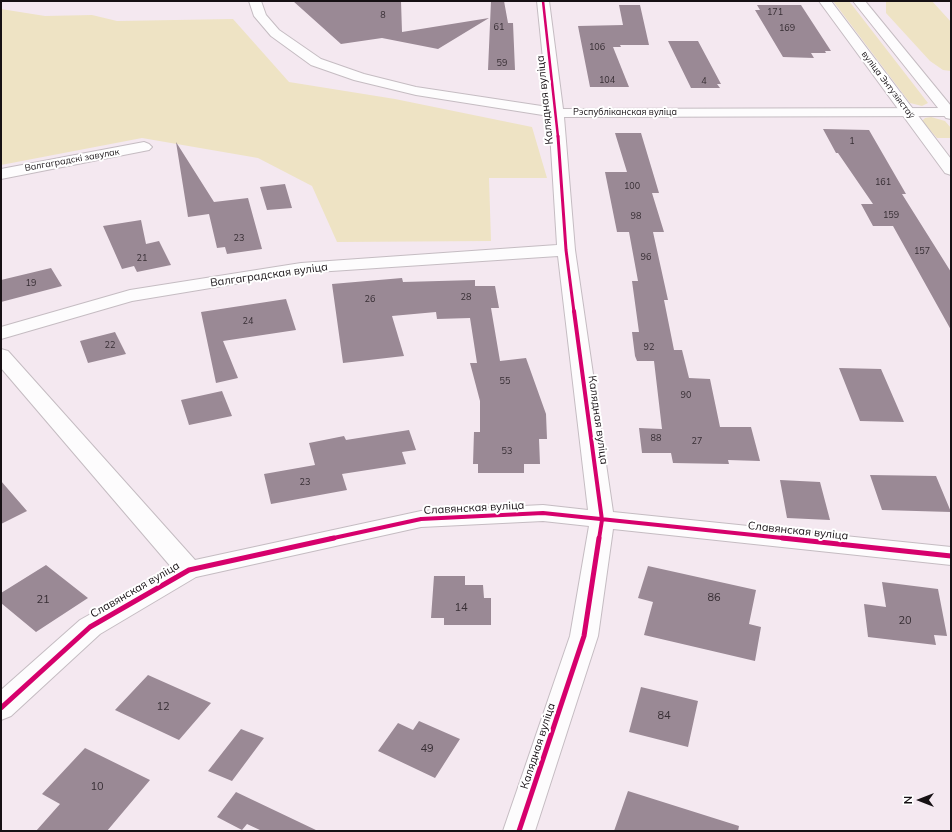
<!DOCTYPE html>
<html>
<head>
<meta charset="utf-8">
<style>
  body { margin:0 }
  #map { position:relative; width:952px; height:832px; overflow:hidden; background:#f4e8f0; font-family:Mulish,sans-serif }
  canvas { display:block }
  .frame { position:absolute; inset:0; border:2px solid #161014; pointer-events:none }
  .north { position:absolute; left:900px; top:780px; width:40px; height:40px; -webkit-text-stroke:3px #fff; paint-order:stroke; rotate:270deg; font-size:11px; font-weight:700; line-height:16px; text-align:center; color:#161014 }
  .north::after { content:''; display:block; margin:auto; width:14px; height:18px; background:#161014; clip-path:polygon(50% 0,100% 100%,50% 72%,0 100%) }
</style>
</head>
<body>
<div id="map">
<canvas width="952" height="832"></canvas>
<div class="frame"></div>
<div class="north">N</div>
</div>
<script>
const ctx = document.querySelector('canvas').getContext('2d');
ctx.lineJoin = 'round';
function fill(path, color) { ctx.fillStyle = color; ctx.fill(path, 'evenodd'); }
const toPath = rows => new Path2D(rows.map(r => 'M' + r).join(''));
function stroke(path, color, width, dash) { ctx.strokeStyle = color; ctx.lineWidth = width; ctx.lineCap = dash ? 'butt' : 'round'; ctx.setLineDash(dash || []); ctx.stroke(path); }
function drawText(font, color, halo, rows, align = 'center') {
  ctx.font = font + ' Mulish,sans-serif'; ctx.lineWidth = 4; ctx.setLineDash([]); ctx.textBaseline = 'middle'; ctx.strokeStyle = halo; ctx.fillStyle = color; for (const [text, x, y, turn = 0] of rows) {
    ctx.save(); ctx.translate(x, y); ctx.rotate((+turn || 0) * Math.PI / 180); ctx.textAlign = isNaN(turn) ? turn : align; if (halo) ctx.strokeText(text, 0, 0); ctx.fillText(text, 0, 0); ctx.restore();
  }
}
const green = toPath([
  [833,1,849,1,928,103,922,106,910,103],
  [886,1,932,1,951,22,951,71,943,70,930,61,886,13],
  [1,9,45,16,92,15,117,21,233,19,289,82,395,99,532,127,547,178,489,178,491,241,337,242,312,186,258,158,142,138,1,165],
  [931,117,945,121,951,128,951,138,937,138,922,121,925,118]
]);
const building = toPath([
  [293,1,401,1,402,32,489,18,438,49,382,38,341,44],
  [491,1,504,1,508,23,513,23,515,70,488,70],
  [619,5,640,5,649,45,620,45,621,47,613,47,629,87,590,87,578,26,623,25],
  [757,5,801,5,831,51,825,51,826,53,811,53,814,58,783,57,755,10,760,10],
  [668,41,698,41,721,84,717,84,720,88,691,88],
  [823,129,869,130,906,194,902,194,951,272,951,330,893,226,873,226,861,204,873,204,838,153,836,153],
  [615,133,641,133,659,193,652,193,664,232,653,232,668,300,664,300,674,350,682,350,689,378,710,379,720,427,751,427,760,461,728,460,729,464,673,463,671,453,642,453,639,428,662,429,654,361,637,361,635,356,632,332,639,332,632,281,638,281,629,232,617,232,605,172,627,172],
  [176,142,214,202,248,198,262,249,227,254,225,247,217,248,209,214,188,217],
  [285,184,292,208,267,210,260,187],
  [141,220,146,244,159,241,171,265,137,272,134,266,122,269,103,226],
  [51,268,62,286,1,302,1,280],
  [402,278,403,282,475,280,475,286,495,286,499,308,491,308,500,361,526,358,546,414,547,439,539,439,540,464,524,464,524,473,478,473,478,464,473,464,474,432,480,432,480,401,470,363,477,363,470,318,437,319,436,312,392,316,404,356,343,363,332,284],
  [286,299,296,330,223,341,238,378,216,383,201,312],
  [115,332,126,354,88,363,80,341],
  [839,368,881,369,904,422,860,421],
  [222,391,232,416,189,425,181,400],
  [409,430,416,450,402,452,406,464,342,474,347,490,271,504,264,474,315,465,309,443,344,436,346,440],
  [870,475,936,476,951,512,882,510],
  [780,480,820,482,830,520,787,518],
  [1,481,27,511,1,524],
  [46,565,88,598,36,632,1,603,1,593],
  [648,566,756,590,749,624,761,627,755,661,644,635,653,602,638,598],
  [434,576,465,576,465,585,483,585,484,598,491,598,491,625,444,625,444,618,431,618],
  [882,582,938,589,947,636,934,635,936,645,868,637,864,604,886,607],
  [148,675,211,703,179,740,115,710],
  [641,687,698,701,688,747,629,732],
  [419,721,460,739,435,778,378,751,398,723,413,730],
  [241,729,264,738,232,781,208,771],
  [85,748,150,780,107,831,36,831,60,804,42,794],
  [628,791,739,826,738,831,614,831],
  [236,792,318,831,262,831,247,824,242,830,217,817]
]);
const minor = toPath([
  [249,1,261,1,266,15,279,30,321,59,364,74,416,87,548,107,537,1,549,1,563,109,951,108,951,116,564,117,575,250,613,512,951,547,951,565,613,529,598,636,535,831,503,831,570,636,589,526,543,521,421,527,196,577,100,634,11,716,1,720,1,690,80,620,172,568,1,368,1,349,8,351,195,560,421,511,543,505,588,510,558,256,301,273,132,301,1,339,1,327,130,290,301,263,557,245,549,116,416,95,354,80,311,65,271,36,254,16,249,1],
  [144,142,149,144,152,147,149,150,1,179,1,169,144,142]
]);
const tertiary = toPath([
  [819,1,831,1,951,159,951,175,945,173,819,1],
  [853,1,865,1,951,106,951,119,946,118,853,1]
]);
const cyclewayFar3 = toPath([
  [543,1,558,137]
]);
const cyclewayFar2 = toPath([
  [558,136,566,250,574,312]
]);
const cyclewayFar1 = toPath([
  [574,311,602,520,599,539],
  [329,539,421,519,543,513,792,539]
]);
const cycleway = toPath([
  [782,538,951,556],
  [1,708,90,627,189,570,334,538],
  [519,831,584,636,599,538]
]);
const numberNames = [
  ["171",775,12],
  ["8",383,15],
  ["61",499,27],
  ["169",787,28],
  ["106",597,47],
  ["59",502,63],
  ["104",607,80],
  ["4",704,81],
  ["1",852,141],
  ["161",883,182],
  ["100",632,186],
  ["159",891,215],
  ["98",636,216],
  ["23",239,238],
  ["157",922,251],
  ["96",646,257],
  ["21",142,258],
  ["19",31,283],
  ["28",466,297],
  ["26",370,299],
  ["24",248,321],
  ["22",110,345],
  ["92",649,347],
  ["55",505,381],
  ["90",686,395],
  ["88",656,438],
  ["27",697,441],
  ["53",507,451],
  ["23",305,482]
];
const farStreetnames = [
  ["вуліца Энтузіястаў",888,85,53],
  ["Рэспубліканская вуліца",625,112],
  ["Валгаградскі завулак",72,160,-10]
];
const streetNames = [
  ["Калядная вуліца",545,100,-96],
  ["Валгаградская вуліца",269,275,-8],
  ["Калядная вуліца",598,420,82],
  ["Славянская вуліца",474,508,-3],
  ["Славянская вуліца",798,531,6],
  ["Славянская вуліца",135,590,-30],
  ["Калядная вуліца",538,746,-72]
];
const nearNumbernames = [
  ["86",714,598],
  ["21",43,600],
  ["14",461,608],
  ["20",905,621],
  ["12",163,707],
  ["84",664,716],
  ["49",427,749],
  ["10",97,787]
];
fill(green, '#eee3c4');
fill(building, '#9a8995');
stroke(minor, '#c5bcc2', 2);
stroke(tertiary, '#c5bcc2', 2);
fill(minor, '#fdfcfd');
fill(tertiary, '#fdfcfd');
stroke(cyclewayFar3, '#d6006c', 2.5);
stroke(cyclewayFar2, '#d6006c', 3);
stroke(cyclewayFar1, '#d6006c', 4);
stroke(cycleway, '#d6006c', 5);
drawText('9px', '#372e34', null, numberNames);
drawText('9px', '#161014', '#fff', farStreetnames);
drawText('11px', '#161014', '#fff', streetNames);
drawText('11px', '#372e34', null, nearNumbernames);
</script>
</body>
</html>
